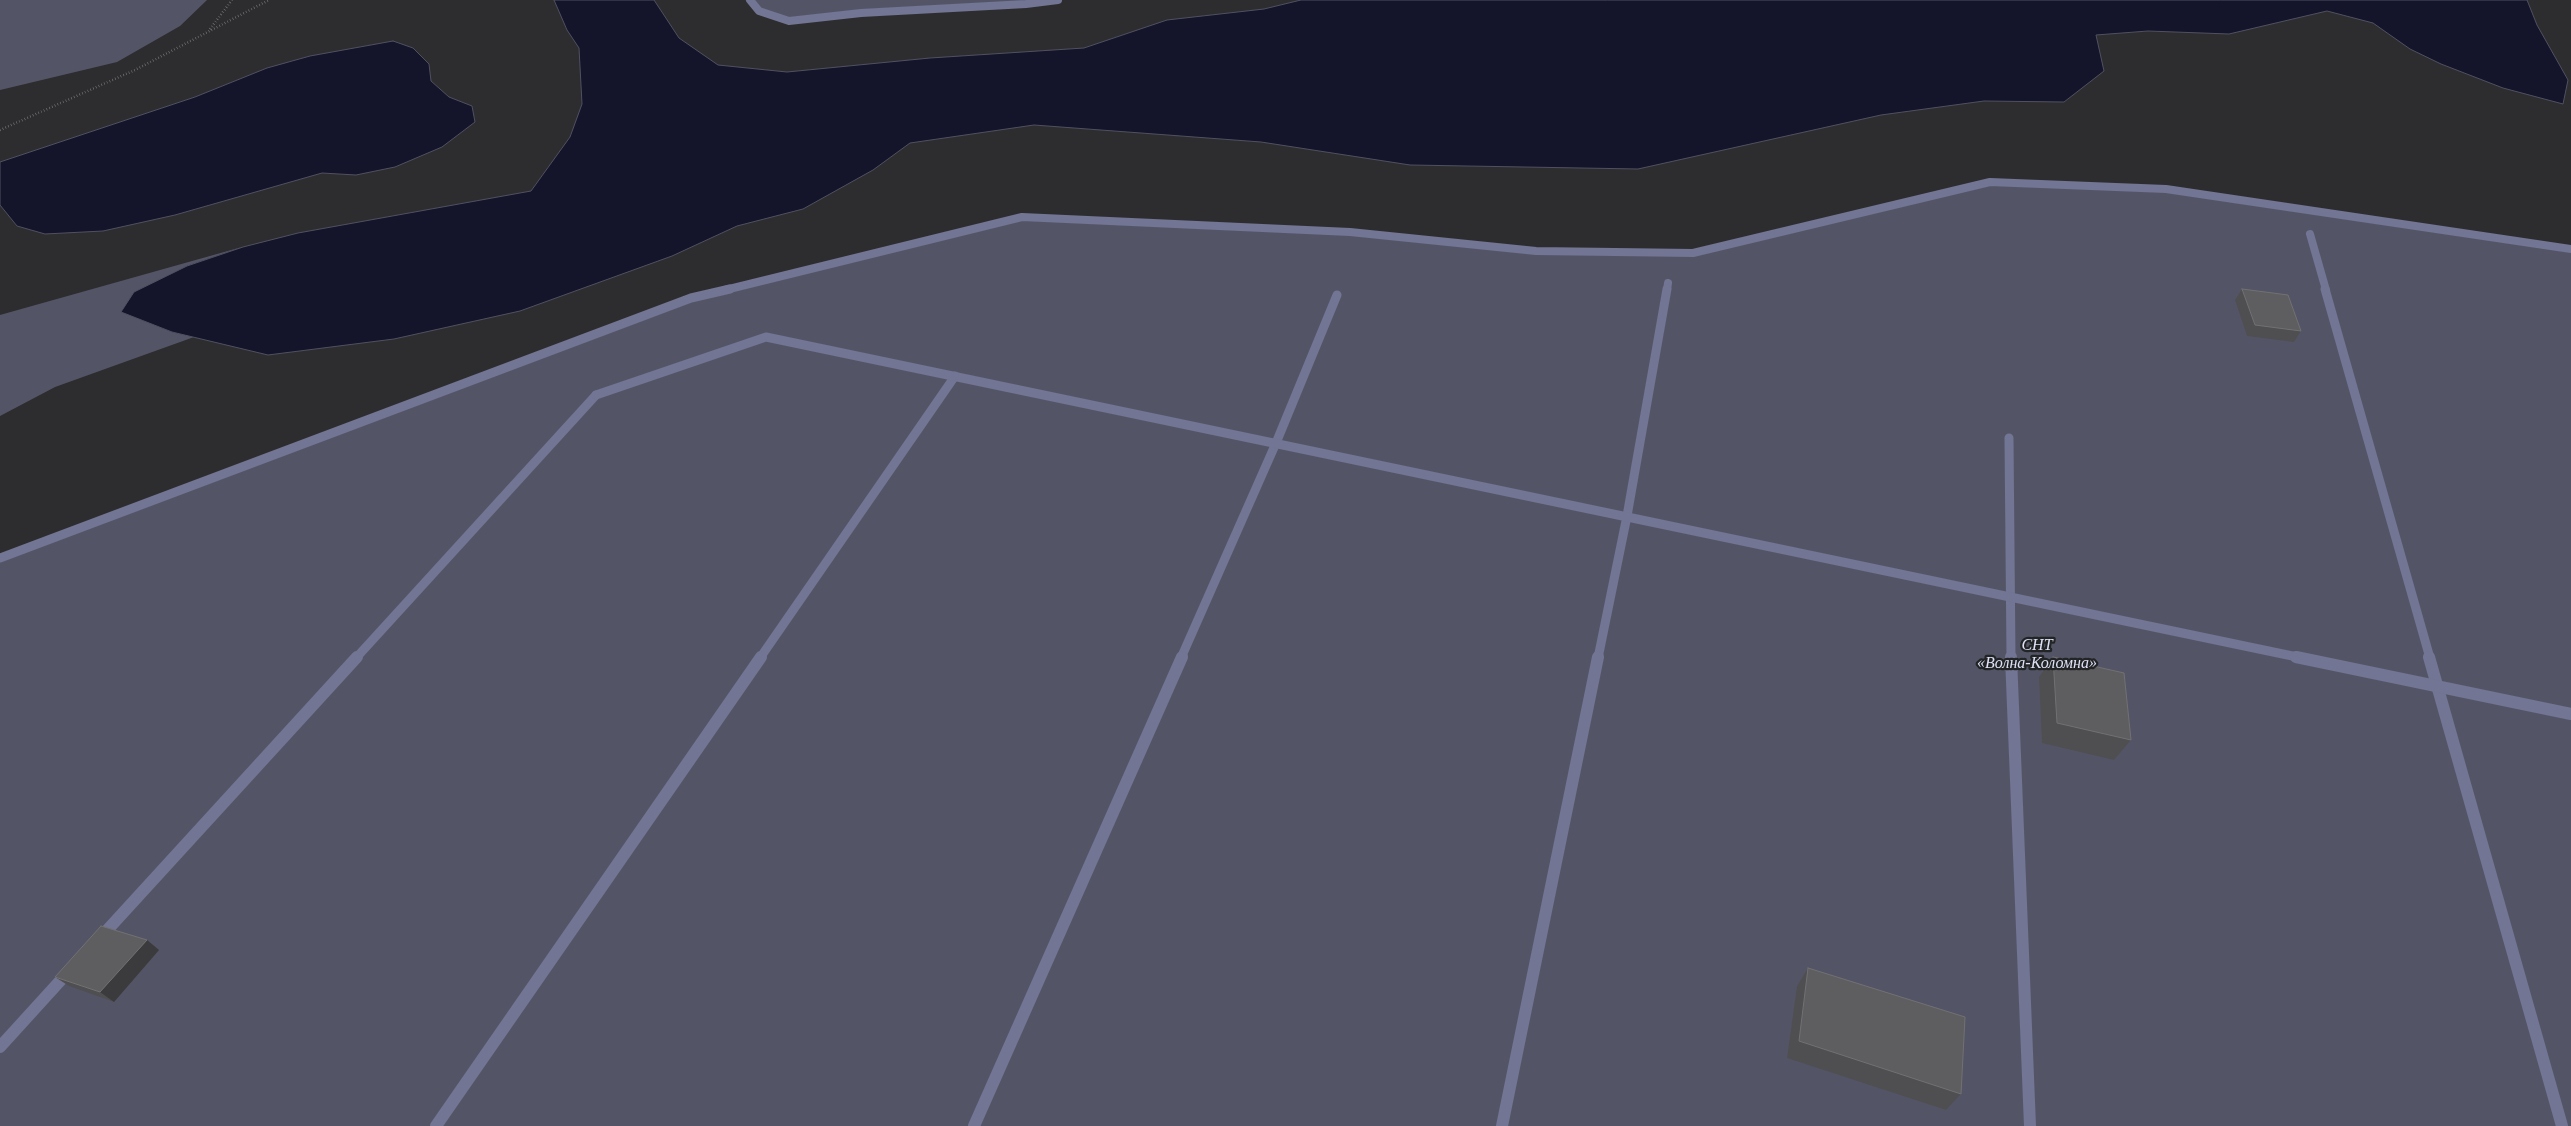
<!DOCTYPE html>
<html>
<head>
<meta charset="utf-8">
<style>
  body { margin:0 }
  canvas { display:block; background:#2d2d30 }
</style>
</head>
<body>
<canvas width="2571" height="1126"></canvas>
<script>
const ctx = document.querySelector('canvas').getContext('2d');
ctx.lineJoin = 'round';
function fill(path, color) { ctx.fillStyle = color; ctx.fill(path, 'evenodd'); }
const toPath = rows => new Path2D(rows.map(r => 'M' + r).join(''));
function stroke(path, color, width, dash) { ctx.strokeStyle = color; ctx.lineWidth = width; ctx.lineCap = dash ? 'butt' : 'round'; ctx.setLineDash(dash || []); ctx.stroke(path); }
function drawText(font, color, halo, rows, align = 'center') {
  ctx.font = font + ' "Times New Roman",serif'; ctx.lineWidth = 4.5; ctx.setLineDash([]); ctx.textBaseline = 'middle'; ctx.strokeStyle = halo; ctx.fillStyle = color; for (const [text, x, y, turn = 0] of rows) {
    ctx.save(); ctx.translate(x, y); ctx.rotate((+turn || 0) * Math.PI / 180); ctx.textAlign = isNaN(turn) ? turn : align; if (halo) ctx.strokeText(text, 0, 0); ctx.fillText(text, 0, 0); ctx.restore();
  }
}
const green = toPath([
  [0,0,207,0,180,26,117,62,0,90],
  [750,0,1058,0,789,21,759,11],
  [1990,182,2166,189,2571,249,2571,1126,0,1126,0,558,691,298,1022,217,1350,232,1536,251,1693,253],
  [242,247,187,266,122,312,172,332,194,337,55,387,0,416,0,315]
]);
const water = toPath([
  [554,0,654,0,679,38,718,65,787,72,930,58,1084,48,1167,20,1264,9,1301,0,2527,0,2537,25,2568,80,2563,104,2503,88,2441,64,2410,49,2373,23,2327,11,2229,34,2148,31,2096,35,2104,71,2064,102,1984,101,1881,115,1638,169,1410,165,1261,142,1034,125,910,143,873,170,803,209,737,226,672,256,520,311,394,339,268,355,172,332,121,312,134,292,187,266,243,247,298,233,531,191,570,137,582,104,579,48,567,30,554,0],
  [393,41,413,48,429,64,431,81,449,97,472,106,475,122,442,147,395,167,356,175,322,173,175,215,103,231,45,234,17,226,0,205,0,162,195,97,267,68,310,56,393,41]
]);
const path = toPath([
  [210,29,232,0],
  [0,130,135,70,269,0]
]);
const laneFar2 = toPath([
  [750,0,759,11,789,21,861,13,1026,4,1058,0],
  [2310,234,2326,290],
  [725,290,1022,217,1350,232,1536,251,1693,253,1990,182,2166,189,2571,249],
  [1667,290,1668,283]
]);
const laneFar1 = toPath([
  [2325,289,2430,658],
  [2009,438,2011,658],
  [0,558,691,298,730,289],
  [356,658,596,395],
  [760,658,955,376],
  [1181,658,1276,443,1337,295],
  [1598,658,1627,516,1667,289]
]);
const lane = toPath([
  [2011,657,2030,1126],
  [2429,657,2562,1126],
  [100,938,357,657],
  [0,1047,70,970],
  [436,1126,761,657],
  [974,1126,1182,657],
  [1502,1126,1598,657]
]);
const streetFar1 = toPath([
  [596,395,766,337,2302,658]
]);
const street = toPath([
  [2296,657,2571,714]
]);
const wall = toPath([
  [2242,289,2301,331,2294,342,2247,336,2235,300],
  [2053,657,2131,740,2114,760,2042,743,2039,677],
  [147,940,159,950,114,1002,69,986,55,977],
  [1808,968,1961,1094,1946,1110,1787,1058,1797,986]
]);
const shadedWall = toPath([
  [147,940,159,950,114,1002,100,992]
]);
const building = toPath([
  [2242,289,2288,295,2301,331,2255,325,2242,289],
  [2053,657,2124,673,2131,740,2057,723,2053,657],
  [101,926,147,940,100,992,55,977,101,926],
  [1808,968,1965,1017,1961,1094,1799,1041,1808,968]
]);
const parkNames = [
  ["СНТ",2037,646],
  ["«Волна-Коломна»",2037,664]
];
fill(green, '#535567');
fill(water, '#14152b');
stroke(water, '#4f5060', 1);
stroke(path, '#8a8a8c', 2.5, [0.5, 2.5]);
stroke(laneFar2, '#727593', 8);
stroke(laneFar1, '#727593', 9);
stroke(lane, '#727593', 12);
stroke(streetFar1, '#727593', 9);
stroke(street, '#727593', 12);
fill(wall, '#4f4f52');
fill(shadedWall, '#3b3b3e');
fill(building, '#5e5e61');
stroke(building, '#717174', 1);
drawText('italic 16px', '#dfe2f7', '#232426', parkNames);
</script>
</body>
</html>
